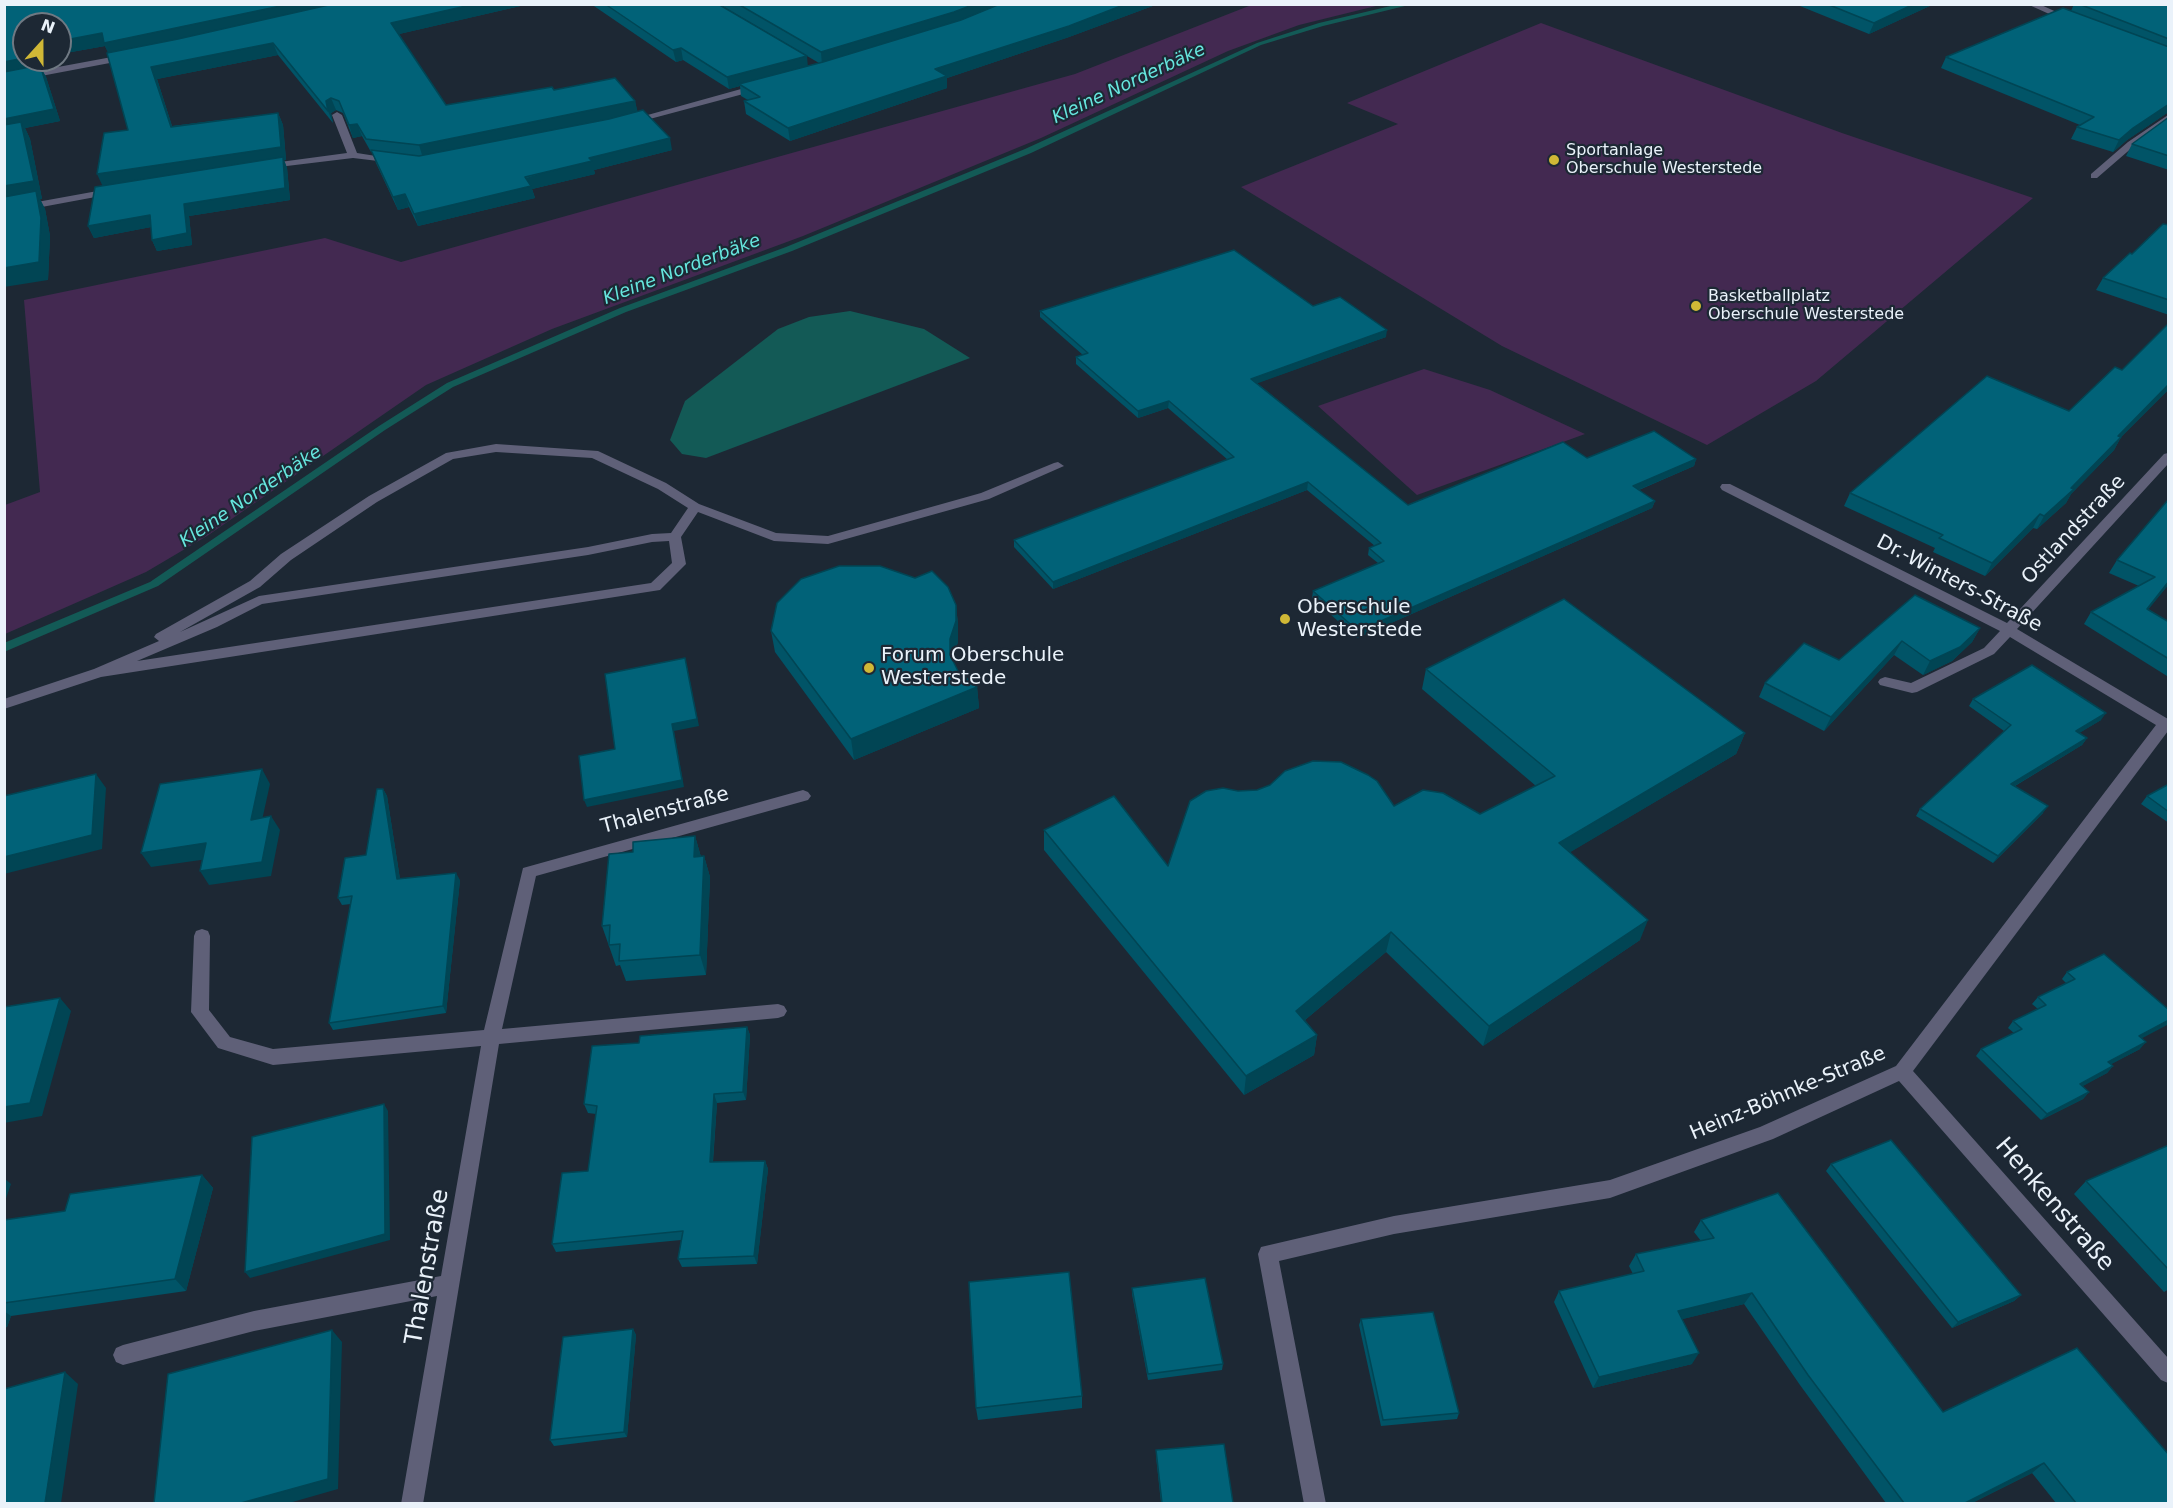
<!DOCTYPE html>
<html>
<head>
<meta charset="utf-8">
<style>
  body { margin:0 }
  #map { position:relative; width:2173px; height:1508px; overflow:hidden; background:#1d2834; font-family:"DejaVu Sans",sans-serif }
  canvas { display:block }
  .frame { position:absolute; inset:0; border:6px solid #eaf2fa; pointer-events:none }
  .north { position:absolute; left:12px; top:12px; width:60px; height:60px; box-sizing:border-box; background:#1d2834; border:2px solid #6f7983; border-radius:50%; rotate:21deg; font-size:16px; font-weight:700; line-height:24px; text-align:center; color:#eaf2fa }
  .north::after { content:''; display:block; margin:auto; width:21px; height:27px; background:#d0b836; clip-path:polygon(50% 0,100% 100%,50% 72%,0 100%) }
</style>
</head>
<body>
<div id="map">
<canvas width="2173" height="1508"></canvas>
<div class="frame"></div>
<div class="north">N</div>
</div>
<script>
const ctx = document.querySelector('canvas').getContext('2d');
ctx.lineJoin = 'round';
function fill(path, color) { ctx.fillStyle = color; ctx.fill(path, 'evenodd'); }
const toPath = rows => new Path2D(rows.map(r => 'M' + r).join(''));
function stroke(path, color, width, dash) { ctx.strokeStyle = color; ctx.lineWidth = width; ctx.lineCap = dash ? 'butt' : 'round'; ctx.setLineDash(dash || []); ctx.stroke(path); }
function drawText(font, color, halo, rows, align = 'center') {
  ctx.font = font + ' "DejaVu Sans",sans-serif'; ctx.lineWidth = 4.5; ctx.setLineDash([]); ctx.textBaseline = 'middle'; ctx.strokeStyle = halo; ctx.fillStyle = color; for (const [text, x, y, turn = 0] of rows) {
    ctx.save(); ctx.translate(x, y); ctx.rotate((+turn || 0) * Math.PI / 180); ctx.textAlign = isNaN(turn) ? turn : align; if (halo) ctx.strokeText(text, 0, 0); ctx.fillText(text, 0, 0); ctx.restore();
  }
}
const green = toPath([
  [1254,4,1380,5,1299,25,1228,51,1041,138,803,236,552,329,426,385,207,536,146,572,5,634,5,505,40,492,24,300,325,238,401,262,1075,74],
  [1541,23,1842,133,2033,198,1816,381,1707,445,1502,346,1241,187,1398,124,1347,103],
  [1424,369,1490,390,1585,434,1417,495,1318,406]
]);
const water = toPath([
  [850,311,924,329,970,358,706,458,682,454,670,440,685,401,778,329,809,317]
]);
const stream = toPath([
  [1399,4,1413,4,1323,26,1261,45,1031,153,792,251,626,312,453,387,385,430,158,586,4,652,4,643,150,582,379,426,447,383,620,308,786,247,1025,149,1257,43,1319,23,1399,4]
]);
const minor = toPath([
  [2027,4,2039,4,2074,20,2067,22,2027,4],
  [128,54,132,57,131,59,4,83,4,77,128,54],
  [759,84,763,87,762,89,631,124,626,121,759,84],
  [337,112,342,115,357,153,395,159,395,163,353,158,262,169,260,167,265,164,347,153,332,115,337,112],
  [2168,115,2168,122,2134,146,2097,178,2091,178,2091,174,2128,142,2168,115],
  [114,188,119,191,117,193,4,214,4,208,114,188],
  [496,444,598,451,666,483,699,504,776,533,828,536,981,493,1054,463,1058,462,1064,466,989,499,828,544,774,541,698,512,681,537,686,564,660,590,101,677,4,709,4,699,94,669,159,641,154,637,156,634,250,581,281,554,369,496,446,453,496,444],
  [496,452,592,458,658,489,688,508,671,533,652,534,588,547,259,596,180,632,260,587,291,560,377,502,453,459,496,452],
  [669,541,672,563,651,583,137,661,217,627,262,604,588,555,652,542,669,541],
  [2168,453,2168,464,2017,629,2168,719,2168,731,1913,1071,2168,1358,2168,1383,2161,1380,1899,1081,1773,1139,1610,1198,1394,1234,1279,1261,1326,1504,1304,1504,1258,1254,1261,1247,1394,1216,1610,1180,1760,1127,1896,1066,2156,725,2010,637,1994,654,1917,692,1912,693,1880,685,1878,682,1880,679,1885,677,1911,683,1984,648,2000,631,1722,490,1720,487,1722,484,1730,484,2007,623,2164,454,2168,453],
  [803,790,808,792,811,796,808,800,536,876,502,1029,778,1004,784,1006,787,1011,784,1016,778,1018,499,1044,423,1504,401,1504,437,1296,254,1331,123,1365,116,1362,113,1355,116,1348,123,1345,254,1311,441,1276,481,1046,273,1065,218,1048,191,1012,194,936,196,931,202,929,208,931,210,936,209,1010,230,1037,273,1049,484,1030,523,868,803,790]
]);
const wall = toPath([
  [4,4,529,4,399,34,446,105,554,90,635,101,637,111,672,150,594,170,595,174,532,189,535,198,418,226,409,207,398,210,376,163,372,152,371,152,362,136,353,138,343,113,336,110,331,113,333,123,278,55,157,79,172,126,278,113,283,125,286,160,284,160,287,168,290,200,189,216,192,245,157,251,152,240,151,227,94,238,88,226,102,186,128,130,108,52,105,46,60,54,60,24,24,60,41,60,43,67,41,68,46,77,60,121,25,128,30,139,42,199,40,199,45,209,50,236,48,280,7,125],
  [591,4,717,4,808,66,819,63,719,4,1158,4,1069,37,947,78,947,88,790,141,746,114,744,101,748,100,741,96,740,86,729,89,683,60,676,62],
  [1795,4,1934,4,1869,34],
  [2074,4,2169,4,2169,113,2167,113,2127,140,2113,152,2071,139,2077,127,2080,125,1941,68,1946,57,2071,11],
  [2169,117,2169,170,2126,156,2132,144],
  [2169,225,2169,315,2096,290,2103,278],
  [1313,306,1386,337,1257,383,1408,505,1587,458,1696,459,1694,466,1639,490,1655,501,1652,508,1357,638,1312,598,1313,591,1378,563,1368,555,1369,548,1375,546,1307,490,1053,589,1014,547,1014,540,1228,460,1168,408,1138,418,1076,364,1076,357,1083,355,1040,317,1040,311],
  [2169,323,2169,389,2121,437,2114,450,2071,494,2066,503,2037,529,2033,528,1985,576,1933,552,1935,548,1844,506,1850,493,2069,411,2122,370],
  [2169,500,2169,584,2148,609,2169,622,2169,675,2167,676,2084,624,2091,612,2139,586,2109,573,2117,560],
  [1915,595,1980,628,1972,642,1952,661,1923,675,1894,655,1824,731,1759,697,1765,683,1839,660],
  [956,605,958,625,958,642,952,659,958,671,977,687,979,708,854,760,775,652,771,631],
  [1426,669,1745,733,1736,754,1570,852,1640,940,1483,1046,1386,952,1305,1020,1317,1035,1314,1055,1244,1095,1044,850,1044,830,1168,866,1238,791,1257,790,1394,806,1480,814,1536,786,1422,689],
  [1973,699,2101,720,2079,733,2087,738,2082,745,2015,786,2043,813,1993,863,1916,816,1920,809,2004,731,1969,706],
  [2169,784,2169,823,2141,804,2147,796],
  [383,789,387,796,400,879,460,880,446,1013,333,1030,329,1023,351,904,342,905,338,898,366,855],
  [695,836,701,857,704,856,710,877,706,975,626,981,620,965,616,966,602,926,633,852],
  [2067,972,2141,1038,2140,1049,2111,1064,2113,1066,2107,1073,2082,1086,2089,1092,2083,1099,2041,1120,1976,1056,1981,1049,2014,1033,2008,1028,2013,1021,2038,1009,2032,1004,2038,997,2066,983,2062,979],
  [747,1027,750,1035,746,1100,717,1103,713,1162,765,1161,768,1169,757,1264,682,1267,678,1259,681,1240,556,1252,552,1244,588,1171,596,1114,588,1113,584,1104],
  [2169,1145,2169,1289,2164,1292,2074,1194,2086,1181],
  [1831,1164,2021,1295,2014,1301,1952,1328,1826,1171],
  [202,1175,213,1188,186,1291,11,1316,7,1327,4,1328,4,1220,65,1211],
  [1701,1220,1943,1412,2169,1503,2056,1503,2032,1473,1972,1503,1886,1503,1800,1385,1744,1304,1682,1319,1692,1364,1593,1388,1554,1302,1559,1291,1633,1274,1629,1266,1636,1254,1701,1241,1694,1232],
  [1132,1288,1223,1364,1222,1370,1148,1380,1132,1294],
  [1361,1319,1459,1413,1457,1419,1381,1426,1359,1325],
  [633,1329,636,1335,627,1437,554,1446,550,1440],
  [1082,1396,1082,1408,978,1420,976,1408],
  [1156,1450,1233,1503,1161,1503,1156,1456]
]);
const shadedWall = toPath([
  [290,4,351,4,109,55,105,46,60,54,60,41,102,33],
  [475,4,529,4,395,35,391,23],
  [975,4,1008,4,954,24,822,65,821,52],
  [1126,4,1158,4,1069,37,947,78,947,88,790,141,788,128,935,69],
  [1914,4,1934,4,1869,34,1874,23],
  [273,43,278,55,157,79,176,139,171,127,151,67],
  [681,48,683,60,676,62,673,50],
  [807,56,808,68,739,84,740,86,729,89,727,77],
  [24,58,24,60,41,60,43,67,41,68,46,77,60,121,25,128,30,139,42,199,40,199,45,209,50,236,48,280,4,287,4,186,10,131,4,120,4,62],
  [331,98,336,110,331,113,333,123,328,111,326,101],
  [635,101,638,113,423,158,419,145],
  [2169,104,2169,110,2167,113,2127,140,2113,152,2119,140,2133,128],
  [278,113,283,125,286,160,284,160,287,168,290,200,189,216,192,245,157,251,152,240,184,204,103,187,97,174],
  [357,124,362,136,353,138,349,125],
  [670,138,672,150,594,170,595,174,532,189,535,198,418,226,414,214,589,158],
  [405,194,409,207,398,210,393,197],
  [150,215,156,226,94,238,88,226],
  [1387,330,1386,337,1250,386,1251,379],
  [2169,384,2169,389,2121,437,2114,450,2071,494,2066,503,2037,529,2044,516,2071,488,2118,436],
  [1169,401,1168,408,1138,418,1138,411],
  [1696,459,1694,466,1631,493,1633,486],
  [1308,482,1307,490,1053,589,1053,582],
  [1655,501,1652,508,1357,638,1358,631],
  [2040,514,2033,528,1985,576,1992,563],
  [2169,581,2169,584,2139,621,2147,609],
  [956,605,958,625,958,642,952,660,950,655,950,639],
  [1980,628,1972,642,1952,661,1923,675,1930,661],
  [1902,641,1894,655,1824,731,1831,717],
  [687,666,699,726,674,731,684,787,587,807,584,800,672,724],
  [977,687,979,708,854,760,851,739],
  [2106,713,2101,720,2071,738,2076,731],
  [1745,733,1736,754,1552,863,1559,843],
  [2087,738,2082,745,2006,791,2011,784],
  [262,769,270,784,259,834,251,820],
  [96,774,106,788,102,849,4,874,4,857],
  [383,789,387,796,401,886,397,879],
  [2048,806,2043,813,1993,863,1998,856],
  [271,816,280,830,271,876,209,885,200,871],
  [695,836,701,857,694,857],
  [206,843,215,858,151,867,141,853],
  [704,856,710,877,706,975,700,955],
  [456,873,460,880,446,1013,443,1006],
  [1648,920,1640,940,1483,1046,1489,1026],
  [1391,932,1386,952,1293,1030,1296,1011],
  [60,998,71,1011,42,1116,4,1123,4,1107],
  [2169,1020,2169,1024,2133,1043,2139,1036],
  [747,1027,750,1035,746,1100,743,1092],
  [1317,1035,1314,1055,1244,1095,1246,1076],
  [2146,1042,2140,1049,2102,1069,2108,1062],
  [2113,1066,2107,1073,2074,1091,2080,1084],
  [2089,1092,2083,1099,2041,1120,2047,1114],
  [714,1094,717,1103,712,1171,710,1162],
  [384,1104,388,1111,390,1240,250,1278,245,1272],
  [765,1161,768,1169,757,1264,754,1256],
  [202,1175,213,1188,186,1291,175,1279],
  [4,1178,11,1184,4,1204],
  [1752,1293,1744,1304,1671,1322,1678,1311],
  [2021,1295,2014,1301,1952,1328,1958,1322],
  [4,1311,11,1316,7,1327,4,1325],
  [633,1329,636,1335,627,1437,624,1432],
  [332,1330,342,1342,338,1489,289,1503,241,1503],
  [1699,1353,1692,1364,1593,1388,1599,1377],
  [65,1372,78,1384,61,1503,45,1503],
  [2044,1463,2032,1473,1972,1503,1965,1503]
]);
const building = toPath([
  [4,4,290,4,104,43,102,33,60,41,60,24,24,24,24,58,4,62,4,4],
  [333,4,475,4,391,23,446,105,552,87,554,90,615,78,635,101,419,145,366,139,357,124,349,125,339,101,331,98,326,101,328,111,273,43,151,67,171,127,278,113,281,147,97,174,104,133,128,130,107,53,178,39,333,4],
  [605,4,718,4,807,56,727,77,681,48,673,50,605,4],
  [738,4,975,4,954,12,821,52,738,4],
  [1000,4,1126,4,1069,26,935,69,947,76,788,128,744,101,760,97,739,84,823,62,961,20,1000,4],
  [1827,4,1901,5,1914,4,1874,23,1827,4],
  [2079,4,2169,4,2169,39,2079,4],
  [2063,8,2169,47,2169,104,2133,128,2119,140,2077,127,2094,117,1946,57,2063,8],
  [40,65,54,109,4,119,4,72,40,65],
  [643,110,670,138,589,158,592,161,525,177,531,186,414,214,405,194,393,197,371,150,419,156,609,119,643,110],
  [2169,117,2169,156,2132,144,2169,117],
  [21,122,34,181,4,186,4,125,21,122],
  [283,157,285,188,184,204,187,233,152,240,150,215,88,226,95,187,283,157],
  [36,191,41,218,39,262,4,268,4,197,36,191],
  [2163,224,2169,225,2169,300,2103,278,2130,253,2132,254,2163,224],
  [1234,250,1313,306,1340,297,1387,330,1251,379,1408,505,1563,442,1587,458,1654,431,1696,459,1633,486,1655,501,1358,631,1313,591,1384,561,1369,548,1381,543,1308,482,1053,582,1014,540,1234,457,1169,401,1138,411,1076,357,1088,353,1040,311,1234,250],
  [2169,323,2169,384,2118,436,2121,437,2071,488,2074,489,2044,516,2040,514,1992,563,1939,538,1943,535,1850,493,1987,376,2069,411,2115,367,2122,370,2169,323],
  [2168,500,2169,581,2147,609,2169,622,2169,659,2091,612,2155,577,2117,560,2168,500],
  [839,566,880,566,915,578,932,571,948,587,956,605,956,621,950,639,950,655,958,671,977,687,851,739,771,631,777,603,801,579,839,566],
  [1915,595,1980,628,1960,647,1930,661,1902,641,1831,717,1765,683,1804,643,1839,660,1915,595],
  [1564,599,1745,733,1559,843,1648,920,1489,1026,1391,932,1296,1011,1317,1035,1246,1076,1044,830,1114,796,1168,866,1190,801,1206,791,1223,788,1238,791,1257,790,1270,785,1285,771,1313,761,1341,762,1368,775,1377,781,1394,806,1423,790,1443,793,1480,814,1555,776,1426,669,1564,599],
  [685,658,697,719,672,724,682,780,584,800,579,756,615,749,605,674,685,658],
  [2032,665,2106,713,2076,731,2087,738,2011,784,2048,806,1998,856,1920,809,2011,725,1973,699,2032,665],
  [262,769,251,820,271,816,262,862,200,871,206,843,141,853,160,784,262,769],
  [96,774,92,835,4,857,4,796,96,774],
  [2169,784,2169,812,2147,796,2169,784],
  [377,789,383,789,397,879,456,873,443,1006,329,1023,352,896,338,898,345,858,366,855,377,789],
  [695,836,694,857,704,856,700,955,619,961,620,944,609,945,610,925,602,926,609,854,633,852,633,842,695,836],
  [2104,954,2169,1010,2169,1020,2139,1036,2146,1042,2108,1062,2113,1066,2080,1084,2089,1092,2047,1114,1981,1049,2022,1029,2013,1021,2046,1005,2038,997,2075,979,2067,972,2104,954],
  [60,998,30,1103,4,1107,4,1007,60,998],
  [747,1027,743,1092,714,1094,710,1162,765,1161,754,1256,678,1259,683,1231,552,1244,562,1173,588,1171,597,1106,584,1104,592,1046,639,1043,640,1036,747,1027],
  [384,1104,385,1234,245,1272,252,1137,384,1104],
  [1891,1140,2021,1295,1958,1322,1831,1164,1891,1140],
  [2169,1145,2169,1270,2086,1181,2169,1145],
  [202,1175,175,1279,4,1303,4,1220,65,1211,70,1194,202,1175],
  [1778,1193,1943,1412,2077,1348,2169,1455,2169,1503,2076,1503,2044,1463,1965,1503,1904,1503,1808,1375,1752,1293,1678,1311,1699,1353,1599,1377,1559,1291,1644,1271,1636,1254,1714,1238,1701,1220,1778,1193],
  [1069,1272,1082,1396,976,1408,969,1282,1069,1272],
  [1205,1278,1223,1364,1148,1374,1132,1288,1205,1278],
  [1433,1312,1459,1413,1383,1420,1361,1319,1433,1312],
  [633,1329,624,1432,550,1440,563,1337,633,1329],
  [332,1330,328,1479,241,1503,154,1503,168,1374,332,1330],
  [65,1372,45,1503,4,1503,4,1389,65,1372],
  [1224,1444,1233,1503,1162,1503,1156,1450,1224,1444]
]);
const markers = [
  [1554,160,6,"#d0b836"],
  [1696,306,6,"#d0b836"],
  [1285,619,6,"#d0b836"],
  [869,668,6,"#d0b836"]
];
const farPoinames = [
  ["Sportanlage",1566,151],
  ["Oberschule Westerstede",1566,169],
  ["Basketballplatz",1708,297],
  ["Oberschule Westerstede",1708,315]
];
const farWaternames = [
  ["Kleine Norderbäke",1129,84,-25],
  ["Kleine Norderbäke",682,270,-21],
  ["Kleine Norderbäke",251,497,-34]
];
const streetNames = [
  ["Ostlandstraße",2074,530,-47],
  ["Dr.-Winters-Straße",1959,584,28],
  ["Thalenstraße",665,811,-15],
  ["Heinz-Böhnke-Straße",1788,1094,-23]
];
const poiNames = [
  ["Oberschule",1297,608],
  ["Westerstede",1297,631],
  ["Forum Oberschule",881,656],
  ["Westerstede",881,679]
];
const nearStreetnames = [
  ["Henkenstraße",2054,1205,49],
  ["Thalenstraße",428,1267,-80]
];
fill(green, '#432951');
fill(water, '#135a56');
fill(stream, '#135a56');
fill(minor, '#5f6078');
fill(wall, '#015467');
fill(shadedWall, '#014554');
fill(building, '#016278');
stroke(building, '#014554', 1.5);
for (const [x, y, r, color] of markers) { const dot = new Path2D(); dot.arc(x, y, r, 0, 2 * Math.PI); ctx.fillStyle = color; ctx.fill(dot); stroke(dot, '#1d2834', 2); }
drawText('16px', '#eaf2fa', '#1d2834', farPoinames, 'left');
drawText('italic 18px', '#66e6de', '#1d2834', farWaternames);
drawText('20px', '#eaf2fa', '#1d2834', streetNames);
drawText('20px', '#eaf2fa', '#1d2834', poiNames, 'left');
drawText('24px', '#eaf2fa', '#1d2834', nearStreetnames);
</script>
</body>
</html>
